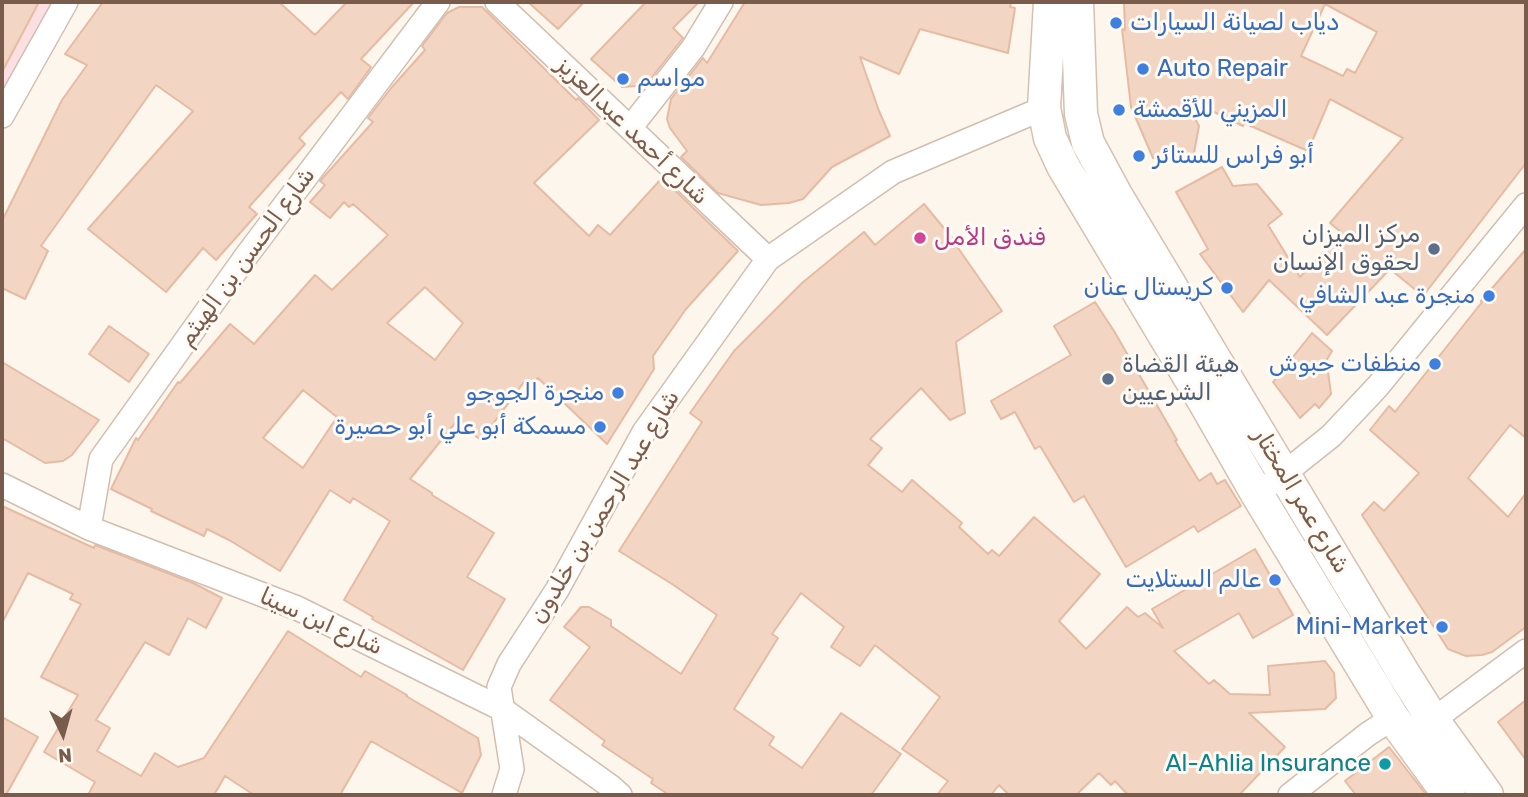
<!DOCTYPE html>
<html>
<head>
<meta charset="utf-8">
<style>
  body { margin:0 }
  #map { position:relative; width:1528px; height:797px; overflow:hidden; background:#fdf6ec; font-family:Rubik,sans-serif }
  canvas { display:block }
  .frame { position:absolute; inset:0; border:4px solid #7a5c4d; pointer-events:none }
  .north { position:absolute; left:28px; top:699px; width:70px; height:70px; -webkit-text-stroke:5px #fffaf3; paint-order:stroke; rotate:175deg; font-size:19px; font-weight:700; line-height:28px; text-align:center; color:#7a5c4d }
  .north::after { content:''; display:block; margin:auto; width:24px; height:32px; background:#7a5c4d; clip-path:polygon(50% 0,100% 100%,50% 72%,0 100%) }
</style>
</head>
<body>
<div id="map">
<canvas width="1528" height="797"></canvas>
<div class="frame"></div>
<div class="north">N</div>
</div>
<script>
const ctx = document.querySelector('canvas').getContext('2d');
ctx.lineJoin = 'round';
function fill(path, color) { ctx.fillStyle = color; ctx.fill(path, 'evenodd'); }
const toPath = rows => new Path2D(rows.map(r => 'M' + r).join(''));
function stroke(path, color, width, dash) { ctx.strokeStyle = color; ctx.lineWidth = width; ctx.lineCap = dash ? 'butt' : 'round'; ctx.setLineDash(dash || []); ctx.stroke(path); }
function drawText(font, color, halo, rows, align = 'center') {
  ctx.font = font + ' Rubik,Vazirmatn,sans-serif'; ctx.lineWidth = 6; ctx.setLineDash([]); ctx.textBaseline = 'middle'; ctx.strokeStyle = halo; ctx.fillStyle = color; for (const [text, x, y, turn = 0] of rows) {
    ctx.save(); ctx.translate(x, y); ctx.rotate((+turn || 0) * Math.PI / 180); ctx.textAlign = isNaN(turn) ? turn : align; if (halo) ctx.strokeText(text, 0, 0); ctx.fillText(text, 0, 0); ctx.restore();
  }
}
const medical = toPath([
  [2,2,59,2,2,112]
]);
const building = toPath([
  [2,2,39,2,2,72,2,2],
  [103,2,279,2,315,35,347,2,414,2,361,59,371,67,348,99,341,92,299,138,305,144,249,207,257,214,216,260,203,248,166,292,88,229,193,111,156,85,41,246,48,251,25,299,2,288,2,221,62,100,87,65,65,54,103,2],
  [528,2,584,2,558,29,528,2],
  [646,2,699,2,673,28,683,38,649,81,636,86,622,87,591,59,646,2],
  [745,2,1011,2,1010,7,1015,8,1008,53,920,29,899,74,860,57,879,111,890,136,832,167,803,199,789,203,761,205,718,193,681,157,687,151,670,128,667,119,671,99,703,58,707,63,745,2],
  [1124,2,1526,2,1526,163,1423,296,1390,269,1327,335,1269,280,1243,312,1200,254,1208,249,1176,192,1222,167,1233,186,1257,184,1282,214,1268,225,1300,277,1342,233,1330,223,1403,138,1330,99,1308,151,1244,123,1243,126,1183,97,1199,126,1193,158,1153,158,1131,107,1122,29,1125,30,1124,2],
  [1325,4,1377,32,1355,73,1347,69,1343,76,1301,56,1325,4],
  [459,7,482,7,576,100,578,98,599,120,534,183,589,236,598,225,610,235,662,178,738,251,686,309,653,356,654,369,607,444,538,378,529,387,524,382,481,440,456,422,410,479,432,493,432,495,494,533,467,577,505,599,463,670,372,619,373,617,344,600,390,521,353,498,350,503,330,490,280,571,229,540,207,529,204,536,151,511,152,509,111,489,136,438,138,440,178,382,180,383,230,324,254,344,315,275,332,290,388,235,353,204,349,207,344,202,330,218,310,202,325,185,320,181,373,122,368,118,392,87,425,50,422,46,447,13,459,7],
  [425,287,463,323,435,360,387,323,425,287],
  [303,390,337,417,303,468,263,438,303,390],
  [924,204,957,244,956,245,1002,311,956,342,965,413,950,420,921,388,870,439,882,448,868,465,902,492,912,480,962,523,959,527,988,554,992,550,999,556,1034,517,1100,574,1059,621,1086,649,1127,607,1138,617,1145,613,1163,628,1152,609,1255,549,1293,615,1253,638,1239,613,1174,651,1209,684,1214,680,1230,694,1270,695,1268,666,1325,661,1334,673,1336,698,1325,709,1249,713,1285,747,1239,795,1128,795,1115,781,1111,785,1099,773,1076,795,1009,795,999,785,991,795,937,795,948,781,902,749,940,697,875,645,860,666,831,647,844,627,801,593,772,634,778,638,734,709,774,737,769,745,802,768,841,713,901,754,871,795,669,795,651,783,653,779,602,745,605,741,550,700,590,647,564,627,581,607,589,607,611,620,611,626,681,674,717,615,672,584,619,551,702,422,690,413,734,351,802,283,864,232,875,245,924,204],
  [1526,249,1526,438,1510,425,1468,478,1508,517,1526,493,1526,627,1492,652,1482,655,1466,656,1448,649,1362,515,1374,502,1384,511,1419,473,1370,430,1389,406,1395,412,1482,302,1481,301,1526,249],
  [1095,302,1114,331,1177,440,1175,441,1199,481,1211,473,1217,484,1225,480,1241,506,1198,532,1194,526,1126,567,1084,496,1074,502,1040,446,1035,449,1015,412,1001,419,991,401,1071,355,1054,326,1095,302],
  [109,326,149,354,129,382,89,354,109,326],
  [1312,333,1332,351,1323,366,1328,372,1331,394,1319,408,1315,404,1300,418,1273,382,1312,333],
  [2,362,99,420,72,455,63,461,45,463,2,438,2,362],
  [2,506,94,548,95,545,193,583,222,598,206,628,188,618,169,655,145,642,96,720,110,728,97,751,141,776,155,753,178,767,204,758,288,631,361,677,365,671,407,695,406,696,478,738,481,755,462,793,371,741,340,795,254,795,225,776,214,795,88,795,95,782,44,752,78,695,41,677,81,604,70,599,73,594,28,573,2,623,2,506],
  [1526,700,1526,760,1498,722,1526,700],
  [2,717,38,737,6,795,2,795,2,717],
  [1389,747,1425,793,1426,795,1356,795,1345,781,1389,747]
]);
const minor = toPath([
  [497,2,768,259],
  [2,116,66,2],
  [630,128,693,48,721,2],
  [1272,483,1331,436,1378,386,1526,205],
  [2,485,89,528,297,608,502,709,610,786,620,795],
  [89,528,101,459,247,255,438,2],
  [1420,724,1433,720,1526,651],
  [504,795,512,769,499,687,509,664,557,590,644,432,768,259,893,172,1044,108],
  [1290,795,1368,734,1393,718]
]);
const secondary = toPath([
  [1050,2,1044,108,1050,138,1063,166,1205,403,1257,494,1393,718,1449,795],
  [1077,2,1081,114,1088,143,1116,195,1404,674,1433,720,1487,795]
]);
const markers = [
  [1116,23,7,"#3f7fe0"],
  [1143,69,7,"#3f7fe0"],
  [623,79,7,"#3f7fe0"],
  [1119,110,7,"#3f7fe0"],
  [1139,156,7,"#3f7fe0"],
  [920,238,7,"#d1479c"],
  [1434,249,7,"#5c6f8a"],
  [1227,288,7,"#3f7fe0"],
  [1489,296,7,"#3f7fe0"],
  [1435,364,7,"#3f7fe0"],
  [1108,379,7,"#5c6f8a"],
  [618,393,7,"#3f7fe0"],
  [600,427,7,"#3f7fe0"],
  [1275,580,7,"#3f7fe0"],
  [1442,627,7,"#3f7fe0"],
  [1385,764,7,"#0f9aa8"]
];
const shopNames = [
  ["دياب لصيانة السيارات",1130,23,"left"],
  ["Auto Repair",1157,69,"left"],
  ["مواسم",637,79,"left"],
  ["المزيني للأقمشة",1133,110,"left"],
  ["أبو فراس للستائر",1153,156,"left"],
  ["كريستال عنان",1213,288],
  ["منجرة عبد الشافي",1475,296],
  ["منظفات حبوش",1421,364],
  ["منجرة الجوجو",604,393],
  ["مسمكة أبو علي أبو حصيرة",586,427],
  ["عالم الستلايت",1261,580],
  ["Mini-Market",1428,627]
];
const streetNames = [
  ["شارع أحمد عبدالعزيز",632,131,44],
  ["شارع الحسن بن الهيثم",247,257,-54],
  ["شارع عمر المختار",1301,501,59],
  ["شارع عبد الرحمن بن خلدون",605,507,-59],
  ["شارع ابن سينا",321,622,24]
];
const serviceNames = [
  ["مركز الميزان",1420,235],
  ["لحقوق الإنسان",1420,263],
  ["هيئة القضاة",1122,365,"left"],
  ["الشرعيين",1122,393,"left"]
];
const hotelNames = [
  ["فندق الأمل",934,238]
];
const cultureNames = [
  ["Al-Ahlia Insurance",1371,764]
];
fill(medical, '#fbdfe3');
fill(building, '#f3d5c3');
stroke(building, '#e6bba3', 2);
stroke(minor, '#d1beb0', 26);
stroke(secondary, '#d6c0b0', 35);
stroke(minor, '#fff', 23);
stroke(secondary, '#fff', 32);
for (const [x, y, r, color] of markers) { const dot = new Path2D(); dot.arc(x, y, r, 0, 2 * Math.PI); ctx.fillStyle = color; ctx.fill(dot); stroke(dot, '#fffaf3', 2.5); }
drawText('24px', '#366cbe', '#fffaf3', shopNames, 'right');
drawText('24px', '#7a5c4d', '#fffaf3', streetNames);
drawText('24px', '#4e5e75', '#fffaf3', serviceNames, 'right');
drawText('24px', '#b23c85', '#fffaf3', hotelNames, 'left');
drawText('24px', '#0d838f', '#fffaf3', cultureNames, 'right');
</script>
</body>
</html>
